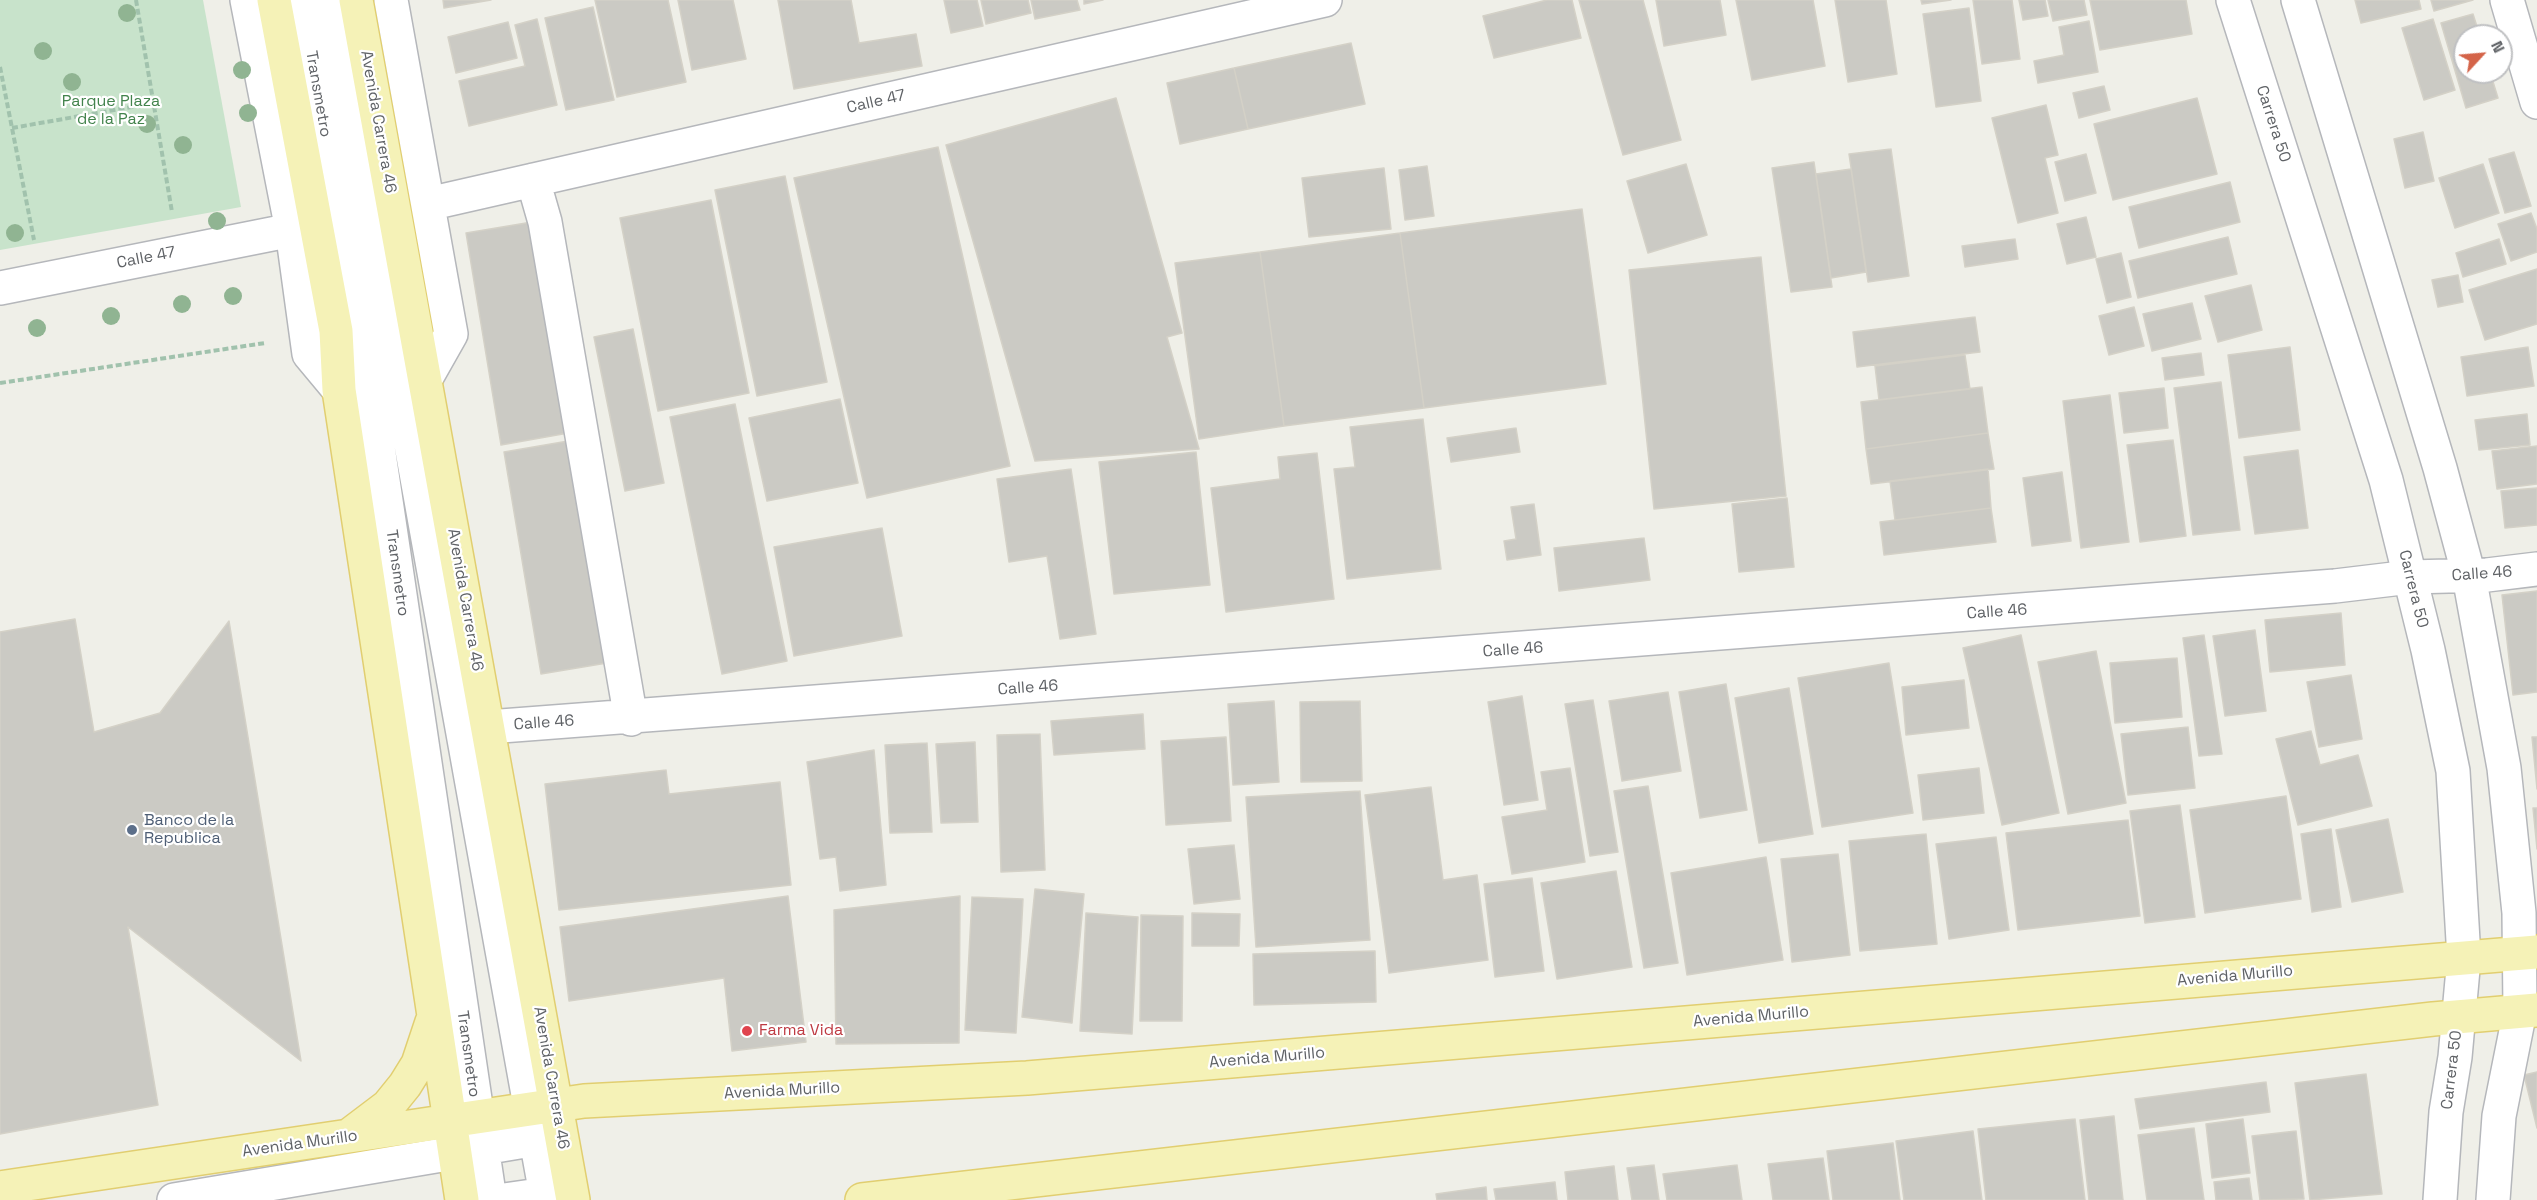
<!DOCTYPE html>
<html>
<head>
<meta charset="utf-8">
<style>
  body { margin:0 }
  #map { position:relative; width:2537px; height:1200px; overflow:hidden; background:#efefe8; font-family:"Space Grotesk",sans-serif }
  canvas { display:block }
  .north { position:absolute; left:2453px; top:24px; width:60px; height:60px; box-sizing:border-box; background:#fff; border:2px solid #bfc0c2; border-radius:50%; rotate:64deg; font-size:16px; font-weight:700; line-height:24px; text-align:center; color:#5f6266 }
  .north::after { content:''; display:block; margin:auto; width:21px; height:27px; background:#d46449; clip-path:polygon(50% 0,100% 100%,50% 72%,0 100%) }
</style>
</head>
<body>
<div id="map">
<canvas width="2537" height="1200"></canvas>
<div class="north">N</div>
</div>
<script>
const ctx = document.querySelector('canvas').getContext('2d');
ctx.lineJoin = 'round';
function fill(path, color) { ctx.fillStyle = color; ctx.fill(path, 'evenodd'); }
const toPath = rows => new Path2D(rows.map(r => 'M' + r).join(''));
function stroke(path, color, width, dash) { ctx.strokeStyle = color; ctx.lineWidth = width; ctx.lineCap = dash ? 'butt' : 'round'; ctx.setLineDash(dash || []); ctx.stroke(path); }
function drawText(font, color, halo, rows, align = 'center') {
  ctx.font = font + ' "Space Grotesk",sans-serif'; ctx.lineWidth = 4.5; ctx.setLineDash([]); ctx.textBaseline = 'middle'; ctx.strokeStyle = halo; ctx.fillStyle = color; for (const [text, x, y, turn = 0] of rows) {
    ctx.save(); ctx.translate(x, y); ctx.rotate((+turn || 0) * Math.PI / 180); ctx.textAlign = isNaN(turn) ? turn : align; if (halo) ctx.strokeText(text, 0, 0); ctx.fillText(text, 0, 0); ctx.restore();
  }
}
const green = toPath([
  [0,0,203,0,241,207,0,250]
]);
const building = toPath([
  [443,0,491,0,444,8,443,0],
  [595,0,668,0,686,82,617,97,595,0],
  [678,0,733,0,746,59,692,70,678,0],
  [778,0,851,0,859,43,916,34,922,66,794,89,778,0],
  [944,0,977,0,983,26,951,33,944,0],
  [981,0,1028,0,1031,13,986,24,981,0],
  [1031,0,1077,0,1080,10,1035,19,1031,0],
  [1084,0,1103,0,1084,4,1084,0],
  [1547,0,1572,0,1581,38,1494,58,1483,16,1547,0],
  [1579,0,1643,0,1681,140,1623,155,1579,0],
  [1656,0,1720,0,1726,35,1664,46,1656,0],
  [1736,0,1813,0,1825,66,1752,80,1736,0],
  [1835,0,1886,0,1897,74,1848,82,1835,0],
  [1921,0,1951,0,1922,4,1921,0],
  [1973,0,2012,0,2020,59,1982,64,1973,0],
  [2019,0,2045,0,2048,16,2023,20,2019,0],
  [2048,0,2084,0,2087,15,2053,21,2048,0],
  [2090,0,2186,0,2192,34,2100,50,2090,0],
  [2355,0,2419,0,2421,9,2361,23,2355,0],
  [2431,0,2473,0,2434,11,2431,0],
  [593,7,614,100,566,110,545,18,593,7],
  [1969,8,1981,101,1936,107,1923,14,1969,8],
  [2473,14,2480,36,2465,36,2465,72,2490,72,2498,98,2466,108,2441,23,2473,14],
  [537,19,557,105,469,126,459,81,525,66,515,25,537,19],
  [2433,19,2455,90,2424,100,2402,28,2433,19],
  [2089,21,2098,72,2038,83,2034,61,2064,55,2059,27,2089,21],
  [508,22,517,58,456,73,448,37,508,22],
  [1351,43,1365,104,1248,129,1234,68,1351,43],
  [1234,68,1248,129,1180,144,1167,83,1234,68],
  [2104,86,2110,110,2079,118,2073,93,2104,86],
  [1116,98,1182,333,1167,337,1199,449,1035,461,946,145,1116,98],
  [2197,98,2217,174,2113,200,2094,124,2197,98],
  [2046,105,2058,155,2045,158,2058,213,2018,223,1992,118,2046,105],
  [2423,132,2434,181,2405,188,2394,139,2423,132],
  [938,147,1010,466,867,498,794,178,938,147],
  [1891,149,1909,276,1868,282,1849,154,1891,149],
  [2514,152,2531,206,2505,213,2489,159,2514,152],
  [2086,154,2096,193,2065,201,2055,162,2086,154],
  [1814,162,1832,287,1791,292,1772,168,1814,162],
  [1686,164,1707,235,1648,253,1627,181,1686,164],
  [2483,164,2499,213,2455,228,2439,178,2483,164],
  [1427,166,1434,216,1405,220,1399,170,1427,166],
  [1384,168,1391,229,1309,237,1302,178,1384,168],
  [1851,169,1866,272,1831,278,1816,174,1851,169],
  [785,176,827,382,757,396,715,190,785,176],
  [2230,182,2240,222,2139,248,2129,207,2230,182],
  [711,200,749,393,658,411,620,218,711,200],
  [1582,209,1606,384,1424,408,1400,233,1582,209],
  [2531,213,2537,229,2537,252,2511,261,2498,224,2531,213],
  [2086,217,2096,257,2067,264,2057,224,2086,217],
  [538,221,574,432,501,445,466,233,538,221],
  [1400,233,1424,408,1284,426,1260,252,1400,233],
  [2228,237,2237,274,2138,298,2129,261,2228,237],
  [2015,239,2018,259,1965,267,1962,246,2015,239],
  [2499,239,2506,264,2463,277,2456,253,2499,239],
  [1260,252,1284,426,1199,439,1175,263,1260,252],
  [2121,253,2131,297,2107,303,2096,259,2121,253],
  [1761,257,1786,496,1654,509,1629,270,1761,257],
  [2537,269,2537,324,2485,340,2469,290,2537,269],
  [2458,275,2463,302,2438,307,2432,280,2458,275],
  [2251,285,2262,330,2218,342,2205,296,2251,285],
  [2192,303,2201,339,2152,351,2143,314,2192,303],
  [2134,307,2144,346,2109,355,2099,316,2134,307],
  [1975,317,1980,352,1857,367,1853,332,1975,317],
  [633,329,664,483,625,491,594,337,633,329],
  [2290,347,2300,430,2239,438,2228,355,2290,347],
  [2528,347,2534,386,2467,396,2461,357,2528,347],
  [2201,353,2204,375,2165,380,2162,358,2201,353],
  [1965,355,1970,389,1879,400,1875,366,1965,355],
  [2221,382,2240,530,2193,535,2174,388,2221,382],
  [1982,387,1988,433,1866,449,1861,402,1982,387],
  [2164,388,2168,428,2124,433,2119,393,2164,388],
  [2110,395,2129,542,2081,548,2063,401,2110,395],
  [840,399,858,483,767,501,749,418,840,399],
  [735,404,787,661,722,674,670,417,735,404],
  [2527,414,2530,445,2479,450,2475,420,2527,414],
  [1423,419,1441,569,1347,579,1334,469,1355,467,1350,427,1423,419],
  [1516,428,1520,452,1451,462,1447,438,1516,428],
  [1988,433,1994,469,1871,484,1866,449,1988,433],
  [574,440,613,662,541,674,504,452,574,440],
  [2173,440,2186,536,2140,542,2127,445,2173,440],
  [2537,446,2537,484,2497,489,2492,451,2537,446],
  [2298,450,2308,528,2255,534,2244,457,2298,450],
  [1196,452,1210,585,1114,594,1099,462,1196,452],
  [1317,453,1334,599,1226,612,1211,488,1280,479,1278,457,1317,453],
  [1071,469,1096,634,1060,639,1047,556,1009,562,997,479,1071,469],
  [1988,469,1991,508,1895,520,1890,481,1988,469],
  [2062,472,2071,541,2032,546,2023,478,2062,472],
  [2537,488,2537,525,2505,528,2501,491,2537,488],
  [1787,498,1794,567,1739,572,1732,504,1787,498],
  [1534,504,1541,555,1507,560,1504,541,1516,539,1511,507,1534,504],
  [1991,508,1996,542,1884,555,1880,522,1991,508],
  [882,528,902,636,794,656,774,547,882,528],
  [1644,538,1650,580,1559,591,1554,548,1644,538],
  [2537,591,2537,692,2513,695,2502,595,2537,591],
  [2341,613,2345,665,2270,672,2265,620,2341,613],
  [75,619,94,732,160,713,229,621,301,1061,128,927,158,1105,0,1134,0,632,75,619],
  [2255,630,2266,711,2225,716,2213,636,2255,630],
  [2021,635,2059,813,2002,825,1963,648,2021,635],
  [2204,635,2222,754,2199,756,2183,638,2204,635],
  [2096,651,2126,803,2068,814,2038,662,2096,651],
  [2177,658,2182,717,2115,723,2110,663,2177,658],
  [1889,663,1913,813,1822,827,1798,678,1889,663],
  [2351,675,2362,739,2319,747,2307,682,2351,675],
  [1964,680,1969,728,1906,735,1902,687,1964,680],
  [1726,684,1747,810,1700,818,1679,692,1726,684],
  [1789,688,1813,834,1759,843,1735,698,1789,688],
  [1668,692,1681,771,1622,781,1609,701,1668,692],
  [1522,696,1538,800,1504,805,1488,702,1522,696],
  [1593,700,1618,852,1590,856,1565,704,1593,700],
  [1274,701,1279,782,1233,785,1228,704,1274,701],
  [1360,701,1362,781,1301,782,1300,702,1360,701],
  [1143,714,1145,749,1054,755,1051,721,1143,714],
  [2188,727,2195,788,2128,795,2121,734,2188,727],
  [2311,731,2320,765,2358,755,2372,806,2298,825,2276,739,2311,731],
  [1040,734,1045,870,1001,872,997,735,1040,734],
  [1226,737,1231,821,1166,825,1161,741,1226,737],
  [2532,737,2537,737,2537,789,2532,737],
  [975,742,978,822,941,823,936,744,975,742],
  [927,743,932,832,890,833,885,745,927,743],
  [874,750,886,885,840,891,836,857,820,859,807,762,874,750],
  [1570,768,1585,862,1512,874,1502,817,1547,810,1541,772,1570,768],
  [1979,768,1984,813,1923,820,1918,775,1979,768],
  [666,770,669,794,780,782,791,885,559,910,545,784,666,770],
  [1648,786,1678,963,1644,968,1614,791,1648,786],
  [1431,787,1443,880,1477,875,1488,960,1389,973,1365,795,1431,787],
  [1360,791,1370,940,1256,947,1246,797,1360,791],
  [2286,796,2301,899,2205,913,2190,810,2286,796],
  [2180,805,2195,917,2145,923,2130,811,2180,805],
  [2533,808,2537,808,2537,849,2533,808],
  [2388,819,2403,892,2352,902,2336,830,2388,819],
  [2128,820,2140,916,2018,930,2006,833,2128,820],
  [2331,829,2341,907,2312,912,2301,834,2331,829],
  [1926,834,1937,944,1860,951,1849,841,1926,834],
  [1996,837,2009,930,1949,939,1936,844,1996,837],
  [1234,845,1240,899,1194,904,1188,849,1234,845],
  [1838,854,1850,955,1792,962,1781,859,1838,854],
  [1766,857,1783,960,1687,975,1671,873,1766,857],
  [1616,871,1632,967,1557,979,1541,883,1616,871],
  [1532,878,1544,971,1495,977,1484,884,1532,878],
  [1035,889,1084,894,1072,1023,1022,1017,1035,889],
  [788,896,806,1042,732,1051,724,978,569,1001,560,927,788,896],
  [960,896,959,1043,836,1044,834,910,960,896],
  [972,897,1023,899,1016,1033,965,1030,972,897],
  [1086,913,1138,917,1132,1034,1080,1031,1086,913],
  [1192,913,1240,914,1239,946,1192,946,1192,913],
  [1141,915,1183,916,1182,1021,1140,1021,1141,915],
  [1375,951,1376,1002,1254,1005,1253,954,1375,951],
  [2537,1072,2537,1128,2524,1075,2537,1072],
  [2366,1074,2382,1194,2310,1200,2295,1083,2366,1074],
  [2266,1082,2270,1112,2140,1129,2135,1099,2266,1082],
  [2114,1116,2123,1200,2089,1200,2080,1120,2114,1116],
  [2075,1119,2085,1200,1986,1200,1978,1129,2075,1119],
  [2243,1119,2250,1173,2212,1178,2206,1124,2243,1119],
  [2194,1128,2204,1200,2147,1200,2138,1135,2194,1128],
  [1973,1131,1982,1200,1904,1200,1896,1141,1973,1131],
  [2296,1131,2304,1199,2260,1200,2252,1136,2296,1131],
  [1893,1143,1900,1200,1833,1200,1827,1151,1893,1143],
  [1823,1158,1829,1200,1773,1200,1768,1164,1823,1158],
  [1654,1165,1659,1200,1632,1200,1627,1168,1654,1165],
  [1737,1165,1742,1200,1667,1200,1663,1174,1737,1165],
  [1614,1166,1618,1200,1568,1200,1565,1172,1614,1166],
  [2249,1178,2252,1200,2216,1200,2214,1182,2249,1178],
  [1555,1182,1557,1200,1496,1200,1494,1189,1555,1182],
  [1486,1187,1487,1200,1437,1200,1436,1194,1486,1187]
]);
const path = toPath([
  [136,0,172,212],
  [0,67,34,240],
  [12,128,154,103],
  [0,383,265,343]
]);
const minor = toPath([
  [247,0,292,230,309,354,339,390],
  [301,0,360,326,490,1200],
  [331,0,547,1200],
  [391,0,451,334,425,380],
  [2233,0,2386,480,2428,650,2453,771,2464,958,2455,1057,2446,1112,2440,1200],
  [2298,0,2440,468,2469,576,2504,768,2519,913,2520,1011,2499,1116,2493,1200],
  [2507,0,2537,102],
  [533,180,545,222,631,719],
  [428,204,1325,0],
  [0,288,292,230],
  [488,727,2335,586,2410,577,2487,575,2537,569],
  [174,1200,537,1139],
  [504,1200,546,1194]
]);
const major = toPath([
  [274,0,336,331,339,390,462,1200],
  [356,0,573,1200],
  [351,1134,388,1106,405,1085,418,1064,432,1022],
  [0,1188,584,1101,1027,1078,2537,952],
  [862,1200,2433,1019,2537,1010]
]);
const trees = [
  [127,13],
  [43,51],
  [242,70],
  [72,82],
  [248,113],
  [147,124],
  [183,145],
  [217,221],
  [15,233],
  [233,296],
  [182,304],
  [111,316],
  [37,328]
];
const markers = [
  [132,830,6,"#5c6f8a"],
  [747,1031,6,"#e0444e"]
];
const streetNames = [
  ["Transmetro",318,94,80],
  ["Calle 47",876,102,-13],
  ["Avenida Carrera 46",378,122,80],
  ["Carrera 50",2273,124,72],
  ["Calle 47",146,258,-11],
  ["Transmetro",397,573,82],
  ["Calle 46",2482,574,-4],
  ["Carrera 50",2413,589,76],
  ["Avenida Carrera 46",465,600,80],
  ["Calle 46",1997,612,-4],
  ["Calle 46",1513,650,-4],
  ["Calle 46",1028,688,-4],
  ["Calle 46",544,723,-4],
  ["Avenida Murillo",2235,976,-5],
  ["Avenida Murillo",1751,1017,-5],
  ["Transmetro",468,1054,82],
  ["Avenida Murillo",1267,1058,-5],
  ["Carrera 50",2452,1070,-83],
  ["Avenida Carrera 46",551,1078,80],
  ["Avenida Murillo",782,1091,-3],
  ["Avenida Murillo",300,1144,-8]
];
const parkNames = [
  ["Parque Plaza",111,102],
  ["de la Paz",111,120]
];
const serviceNames = [
  ["Banco de la",144,821],
  ["Republica",144,839]
];
const healthNames = [
  ["Farma Vida",759,1031]
];
fill(green, '#c8e3cb');
fill(building, '#cbcac4');
stroke(building, '#d4d1c7', 1.5);
stroke(minor, '#b5b7bb', 36);
stroke(major, '#e1ce70', 36);
stroke(path, '#a1c2ad', 4, [6, 3]);
stroke(minor, '#fff', 33);
stroke(major, '#f5f2b7', 33);
ctx.fillStyle = '#90b492';
for (const [x, y] of trees) { ctx.beginPath(); ctx.arc(x, y, 9, 0, 2 * Math.PI); ctx.fill(); }
for (const [x, y, r, color] of markers) { const dot = new Path2D(); dot.arc(x, y, r, 0, 2 * Math.PI); ctx.fillStyle = color; ctx.fill(dot); stroke(dot, '#fff', 2); }
drawText('16px', '#5f6266', '#fff', streetNames);
drawText('16px', '#42834c', '#fff', parkNames);
drawText('16px', '#4e5e75', '#fff', serviceNames, 'left');
drawText('16px', '#be3a42', '#fff', healthNames, 'left');
</script>
</body>
</html>
